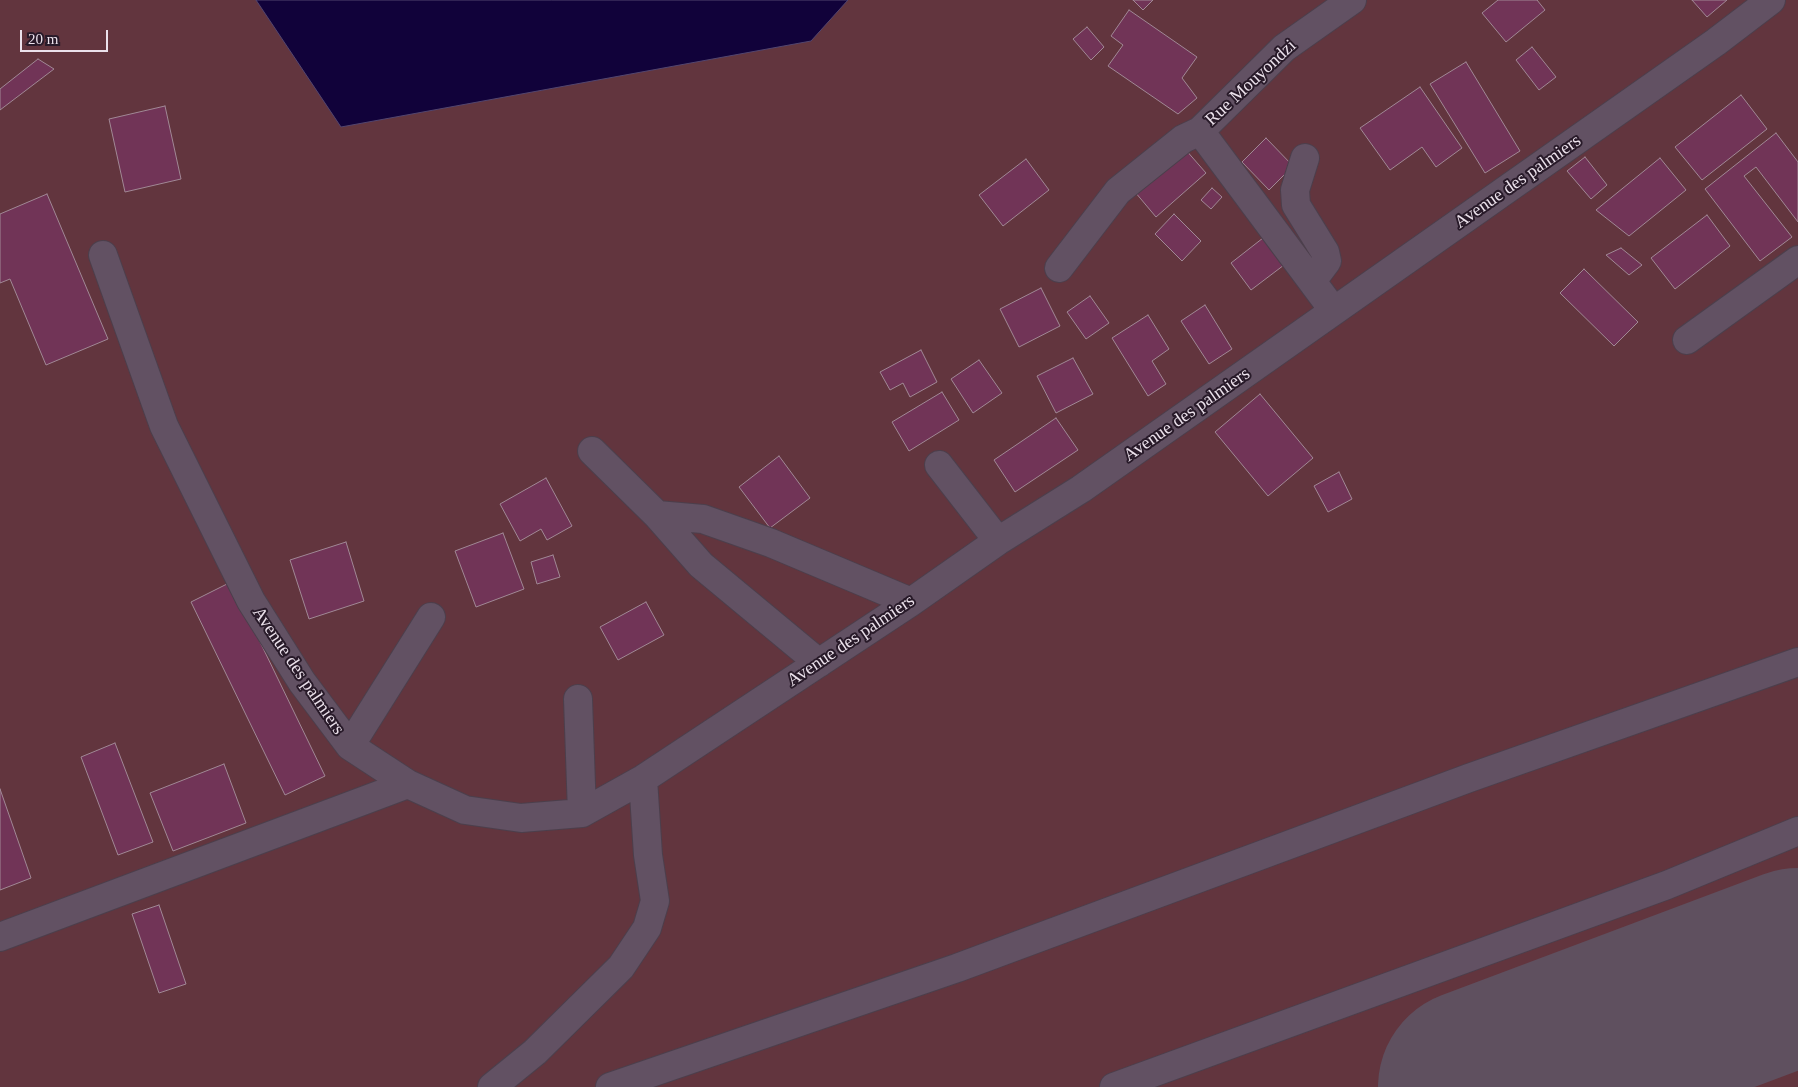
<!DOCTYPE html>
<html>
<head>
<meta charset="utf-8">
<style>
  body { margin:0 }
  #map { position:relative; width:1798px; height:1087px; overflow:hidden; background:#332333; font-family:Georgia,serif }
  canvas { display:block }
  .scale { position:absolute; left:20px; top:30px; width:88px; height:22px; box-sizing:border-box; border:2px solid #ebe1eb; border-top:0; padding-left:6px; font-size:15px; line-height:18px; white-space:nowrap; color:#ebe1eb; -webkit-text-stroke:4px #281a29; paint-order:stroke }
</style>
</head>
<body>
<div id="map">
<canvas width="1798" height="1087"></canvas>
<div class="scale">20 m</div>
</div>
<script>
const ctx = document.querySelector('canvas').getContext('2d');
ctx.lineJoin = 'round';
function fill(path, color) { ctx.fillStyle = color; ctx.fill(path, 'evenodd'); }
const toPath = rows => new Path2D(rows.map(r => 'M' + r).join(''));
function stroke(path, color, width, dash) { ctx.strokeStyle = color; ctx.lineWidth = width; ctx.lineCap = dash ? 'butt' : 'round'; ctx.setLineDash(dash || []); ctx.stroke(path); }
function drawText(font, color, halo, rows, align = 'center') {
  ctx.font = font + ' Georgia,serif'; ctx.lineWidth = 4; ctx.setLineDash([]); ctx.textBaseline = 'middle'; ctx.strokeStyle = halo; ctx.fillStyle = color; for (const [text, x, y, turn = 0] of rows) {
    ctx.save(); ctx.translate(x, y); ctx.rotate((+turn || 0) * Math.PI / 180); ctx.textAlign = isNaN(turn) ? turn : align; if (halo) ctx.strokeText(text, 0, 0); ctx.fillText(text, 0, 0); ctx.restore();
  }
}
const green = toPath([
  [0,0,1798,0,1798,1087,0,1087]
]);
const water = toPath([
  [256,0,848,0,811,41,341,127,256,0]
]);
const runway = toPath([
  [1476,1087,1798,966]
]);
const building = toPath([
  [1133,0,1153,0,1143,10,1133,0],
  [1498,0,1537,0,1545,10,1506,42,1482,13,1498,0],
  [1692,0,1727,0,1707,17,1692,0],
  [1129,10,1197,57,1182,78,1197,98,1178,114,1108,66,1123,45,1111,36,1129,10],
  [1087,27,1104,47,1091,60,1073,39,1087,27],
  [1532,47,1556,77,1539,90,1516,60,1532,47],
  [38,59,54,69,0,110,0,89,38,59],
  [1466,62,1520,151,1485,173,1430,84,1466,62],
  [1420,87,1462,148,1436,167,1422,147,1390,170,1360,128,1420,87],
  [1741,95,1767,129,1702,180,1675,147,1741,95],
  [165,106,181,179,125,192,109,119,165,106],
  [1776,133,1798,162,1798,222,1756,167,1744,176,1792,237,1760,261,1705,189,1776,133],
  [1266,138,1293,166,1269,190,1242,162,1266,138],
  [1185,149,1206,173,1156,217,1135,192,1185,149],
  [1585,157,1607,185,1591,199,1567,171,1585,157],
  [1660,158,1686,190,1629,236,1596,210,1660,158],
  [1026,159,1049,190,1003,226,979,195,1026,159],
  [1212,188,1222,197,1211,209,1201,200,1212,188],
  [47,194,108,339,46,365,10,279,0,283,0,214,47,194],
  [1174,214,1201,241,1182,261,1155,234,1174,214],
  [1707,215,1730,246,1675,289,1651,258,1707,215],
  [1263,238,1284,265,1251,290,1231,263,1263,238],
  [1621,248,1642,265,1629,275,1606,255,1621,248],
  [1584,269,1638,322,1614,346,1560,293,1584,269],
  [1041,288,1060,326,1019,347,1000,309,1041,288],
  [1090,296,1109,323,1086,339,1067,312,1090,296],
  [1205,305,1232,349,1209,364,1181,321,1205,305],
  [1148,315,1169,349,1152,361,1166,384,1148,396,1112,338,1148,315],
  [921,350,937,382,910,397,903,383,890,390,880,372,921,350],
  [1073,358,1093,394,1056,413,1037,376,1073,358],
  [979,360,1002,393,973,413,951,379,979,360],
  [942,392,959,420,909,451,892,422,942,392],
  [1260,394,1313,458,1268,496,1215,432,1260,394],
  [1056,418,1078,450,1015,492,994,460,1056,418],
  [779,456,810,498,770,528,739,487,779,456],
  [1339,472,1352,499,1328,512,1314,486,1339,472],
  [546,478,572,526,547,540,541,529,520,541,500,504,546,478],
  [503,533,524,589,476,607,455,551,503,533],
  [346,542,364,601,309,619,290,560,346,542],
  [553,555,560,577,537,584,531,562,553,555],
  [231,582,325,776,285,795,191,602,231,582],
  [646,602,664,635,618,660,600,627,646,602],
  [115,743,153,842,118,855,81,757,115,743],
  [224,764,246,823,173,851,150,793,224,764],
  [0,789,31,878,0,890,0,789],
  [159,905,186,984,159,993,132,914,159,905]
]);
const minor = toPath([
  [1200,131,1334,311],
  [1305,158,1295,190,1296,205,1325,252,1327,261,1312,281],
  [103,255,164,426,251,601,302,682,350,746,408,784,465,810,521,818,582,813,643,779,911,602,998,541,1081,489,1716,42,1771,0],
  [1059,268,1118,191,1183,139,1200,131,1284,48,1352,0],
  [1687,340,1798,260],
  [592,451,657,515,701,565,819,663],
  [939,465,998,541],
  [657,515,703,519,771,543,911,602],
  [578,699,582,813],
  [350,746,431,617],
  [0,937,408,784],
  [492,1087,535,1052,621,967,647,928,655,901,648,855,643,779],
  [610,1087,957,968,1469,778,1798,662],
  [1114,1087,1667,885,1798,831]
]);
const streetNames = [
  ["Rue Mouyondzi",1251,83,-43],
  ["Avenue des palmiers",1518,182,-35],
  ["Avenue des palmiers",1187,415,-35],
  ["Avenue des palmiers",851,641,-34],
  ["Avenue des palmiers",298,671,56]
];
fill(green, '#62353e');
fill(water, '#11023a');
stroke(water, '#52456f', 1);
stroke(runway, '#5f505f', 196);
fill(building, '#713457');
stroke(building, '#a18895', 1);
stroke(minor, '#4c3f4c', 30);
stroke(minor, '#625163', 28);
drawText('18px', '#ebe1eb', '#281a29', streetNames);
</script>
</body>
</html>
